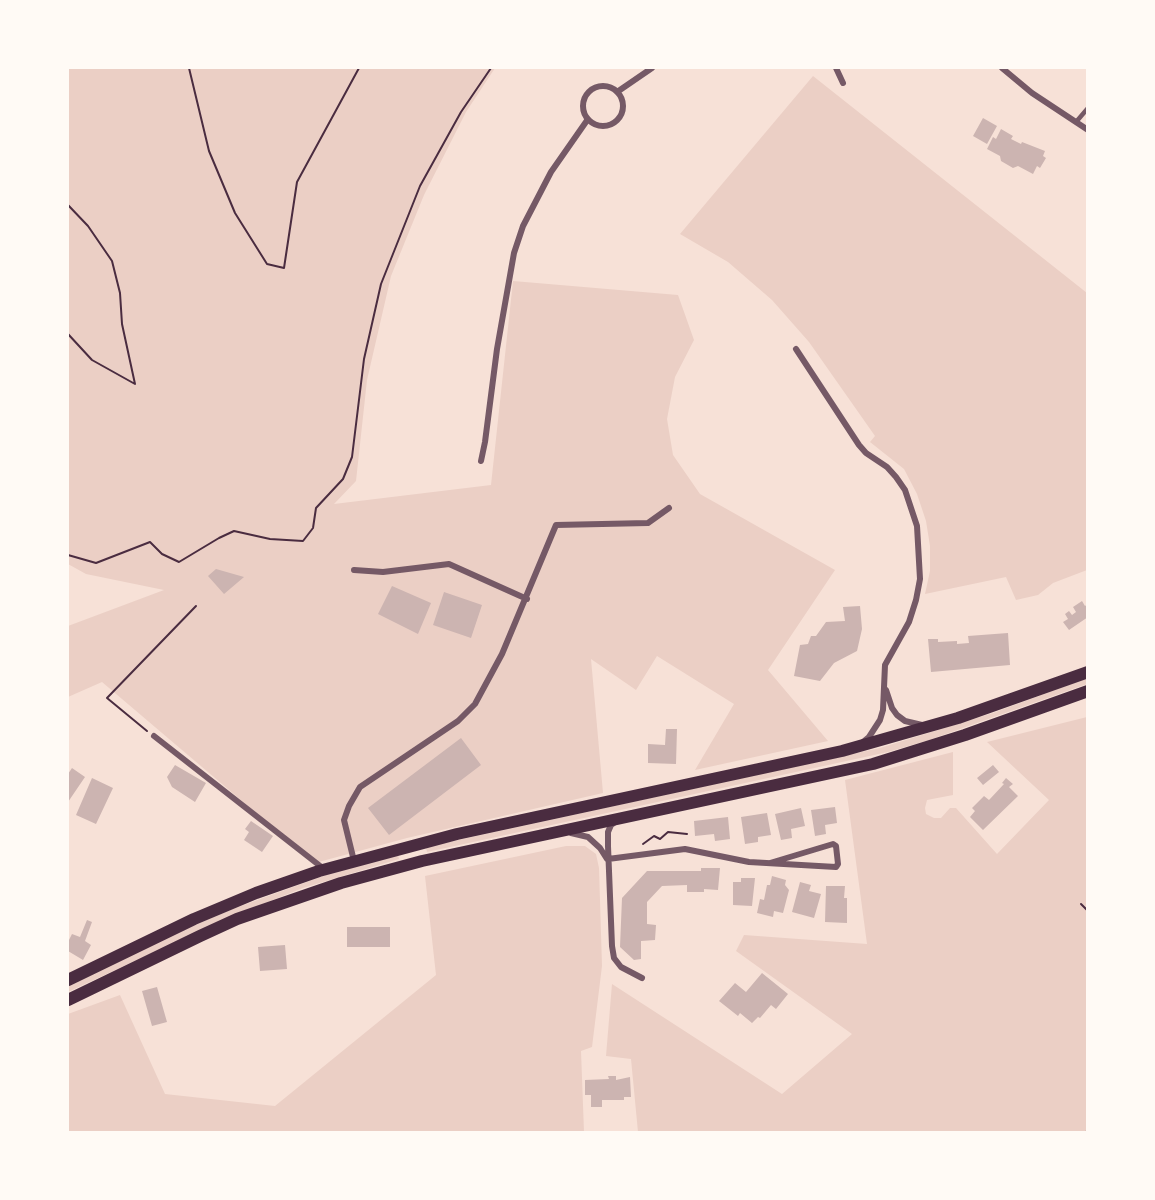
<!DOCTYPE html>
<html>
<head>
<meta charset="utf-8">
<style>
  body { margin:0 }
  #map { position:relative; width:1155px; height:1200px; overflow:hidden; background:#f7e1d7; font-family:Inter,sans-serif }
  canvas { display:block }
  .frame { position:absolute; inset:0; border:69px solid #fffaf5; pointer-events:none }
</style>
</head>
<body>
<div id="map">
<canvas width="1155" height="1200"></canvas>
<div class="frame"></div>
</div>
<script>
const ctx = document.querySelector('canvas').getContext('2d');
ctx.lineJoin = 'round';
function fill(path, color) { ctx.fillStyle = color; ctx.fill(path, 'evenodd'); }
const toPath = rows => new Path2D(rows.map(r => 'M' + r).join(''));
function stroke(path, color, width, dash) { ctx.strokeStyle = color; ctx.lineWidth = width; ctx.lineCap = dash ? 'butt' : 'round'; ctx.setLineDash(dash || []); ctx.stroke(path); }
const green = toPath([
  [68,68,495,68,466,112,424,195,391,276,367,380,356,481,334,504,491,485,513,281,678,295,694,340,675,377,667,419,673,455,700,494,835,570,768,670,828,741,695,770,734,704,657,656,636,690,591,659,603,793,407,838,315,863,102,682,68,697,68,626,164,590,86,574,68,564],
  [813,76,1087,293,1087,570,1053,583,1038,595,1016,600,1006,577,925,594,930,571,930,546,926,521,917,494,904,469,870,442,875,436,809,342,772,300,728,262,680,234],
  [1087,678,1087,684,929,740,888,752,427,852,426,847,880,748,993,713],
  [1087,717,1087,1132,638,1132,631,1059,606,1056,612,984,782,1094,852,1034,736,951,744,935,867,944,845,780,953,752,953,795,927,800,925,808,926,814,934,818,941,818,950,808,956,808,997,854,1049,800,987,742],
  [566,846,585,846,596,854,599,868,602,966,592,1047,581,1051,584,1132,68,1132,68,1014,120,995,165,1094,275,1106,436,975,425,876],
  [398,855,399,859,303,888,225,919,68,992,68,986,181,931,230,910,337,871]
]);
const building = toPath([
  [983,118,997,126,987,144,973,136],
  [1001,129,1013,136,1011,139,1021,144,1022,142,1045,151,1043,156,1046,158,1040,168,1037,166,1033,174,1018,166,1013,168,1001,161,1000,156,987,149,993,137,996,139],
  [216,569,244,577,224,594,208,576],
  [392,586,431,603,418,634,378,614],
  [444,592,482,605,471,638,433,625],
  [1082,601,1085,606,1088,604,1088,617,1069,630,1063,622,1068,619,1065,614,1069,611,1072,615,1076,612,1073,607],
  [860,606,862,629,857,651,834,663,820,681,794,676,800,645,808,644,811,636,816,636,826,622,845,621,843,607],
  [1008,633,1010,665,931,672,928,639,938,639,938,642,957,641,957,644,969,643,968,636],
  [666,729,677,729,676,764,648,763,648,744,665,745],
  [461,738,481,765,389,835,368,808],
  [175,765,206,783,195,802,172,787,167,777],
  [993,765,999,772,983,785,977,778],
  [72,768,85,777,68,802,68,774],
  [92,778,113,788,96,824,76,815],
  [1006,778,1013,784,1009,787,1018,796,983,830,970,817,975,811,972,808,984,796,989,800,1004,784,1002,783],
  [835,807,837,823,825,825,826,834,815,836,811,810],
  [801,808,805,826,791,829,792,838,781,840,775,814],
  [767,813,771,835,758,837,758,842,745,844,741,817],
  [728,817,730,839,715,841,714,834,695,836,694,821],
  [251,821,273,836,262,852,244,840,249,832,245,829],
  [701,868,720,868,718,890,704,889,704,892,687,892,687,885,662,886,647,902,647,924,656,925,655,940,641,941,641,959,634,960,620,947,622,898,647,871,701,871],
  [772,876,786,880,785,885,789,890,783,913,774,911,773,917,757,913,760,899,764,900,767,885,770,885],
  [741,878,755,878,752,906,733,905,733,882,741,882],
  [800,882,811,885,809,891,821,894,814,918,792,912],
  [826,886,845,886,844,898,847,898,847,923,825,922],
  [87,920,92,922,85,941,91,945,83,960,68,951,68,942,72,934,80,937],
  [347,927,390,927,390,947,347,947],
  [285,945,287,969,260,971,258,947],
  [762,973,788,994,776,1009,771,1005,760,1018,758,1017,752,1023,740,1013,738,1016,719,1001,735,983,746,992],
  [157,987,167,1022,152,1026,142,991],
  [608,1076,616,1076,616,1080,630,1077,631,1097,624,1097,624,1100,602,1100,602,1107,591,1107,591,1095,585,1095,585,1080,609,1079]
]);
const path = toPath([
  [189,68,209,151,235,213,267,264,284,268,297,182,359,68],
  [68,205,88,226,112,261,120,293,122,324,135,384,92,360,68,334],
  [68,555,96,563,150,542,162,554,179,562,219,538,234,531,270,539,303,541,313,528,316,508,343,479,352,457,364,359,381,284,420,186,461,112,491,68],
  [147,731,107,698,196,606],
  [643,844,654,836,660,839,668,832,687,834],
  [1081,904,1088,911],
  [1086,1132,1088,1131]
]);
const service = toPath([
  [1076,122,1088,108]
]);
const minor = toPath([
  [836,68,843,83],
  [1002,68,1032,93,1088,130],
  '583 106a20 20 0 1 1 40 0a20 20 0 1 1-40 0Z',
  [617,92,652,68],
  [796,349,859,445,866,453,887,467,896,477,905,490,917,526,920,579,916,600,909,622,885,665,883,710,880,720,869,737,863,742],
  [481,461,485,442,497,349,514,253,523,226,551,172,588,119],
  [354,570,383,572,449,564,527,599],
  [886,690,892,708,897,715,905,721,922,725],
  [154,736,324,869],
  [615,822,611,825,608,832,608,846,612,946,614,958,621,967,642,978],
  [571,833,588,837,600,848,607,859],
  [608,859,685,849,749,862,836,867,838,864,836,846,833,844,770,863],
  [354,861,344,820,349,806,360,787,458,721,475,704,502,654,556,525,648,523,669,508]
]);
const secondary = toPath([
  [68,980,194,919,256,893,319,871,457,834,842,751,958,718,1088,672],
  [68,1000,200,936,237,919,341,883,422,861,873,764,965,735,1088,691]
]);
fill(green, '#ebcfc5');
fill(building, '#ccb4b1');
stroke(path, '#4a2c40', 2);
stroke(service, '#755966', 4.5);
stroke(minor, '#755966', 6);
stroke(secondary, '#4a2c40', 12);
</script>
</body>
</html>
